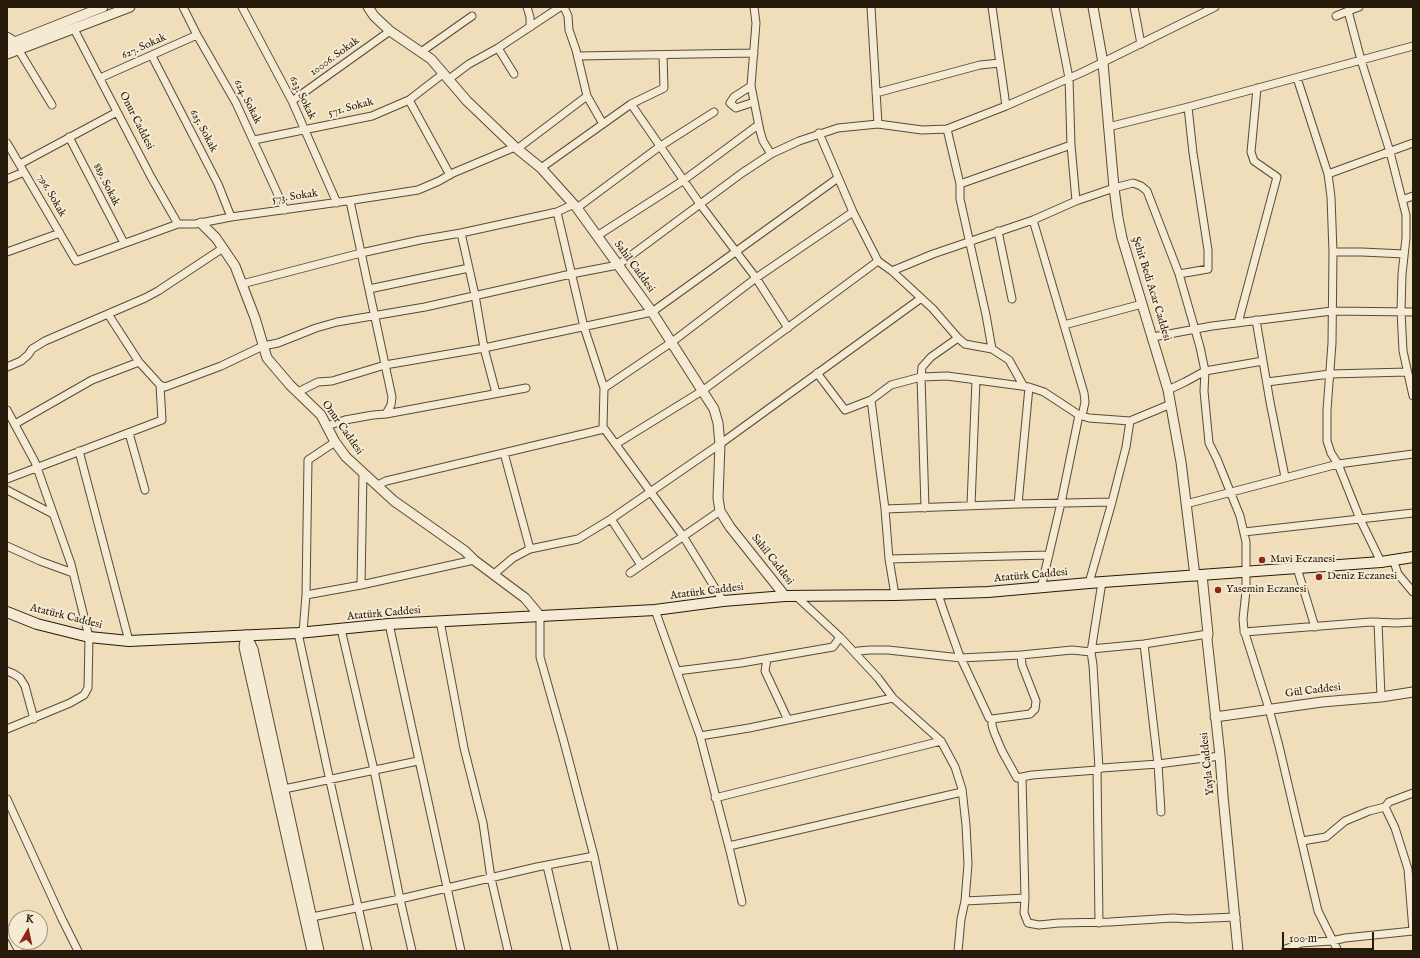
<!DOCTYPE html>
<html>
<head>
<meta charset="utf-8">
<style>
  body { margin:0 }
  #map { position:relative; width:1420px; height:958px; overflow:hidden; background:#f0debb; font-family:"IM FELL English",serif }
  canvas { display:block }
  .frame { position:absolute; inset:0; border:8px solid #261a0b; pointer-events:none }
  .north { position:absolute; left:8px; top:910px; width:40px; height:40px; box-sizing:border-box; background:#f5ead3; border:1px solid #a29783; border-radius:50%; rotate:9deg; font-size:11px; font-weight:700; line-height:16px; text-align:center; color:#261a0b }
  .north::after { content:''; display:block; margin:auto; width:14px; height:18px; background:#8f2418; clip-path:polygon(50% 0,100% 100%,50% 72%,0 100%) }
  .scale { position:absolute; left:1282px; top:932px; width:92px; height:18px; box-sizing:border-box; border:2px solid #261a0b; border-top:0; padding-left:5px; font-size:12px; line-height:14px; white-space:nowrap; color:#261a0b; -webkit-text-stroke:3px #f5ead3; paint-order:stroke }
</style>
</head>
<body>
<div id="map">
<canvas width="1420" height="958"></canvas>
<div class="frame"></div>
<div class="north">K</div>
<div class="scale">100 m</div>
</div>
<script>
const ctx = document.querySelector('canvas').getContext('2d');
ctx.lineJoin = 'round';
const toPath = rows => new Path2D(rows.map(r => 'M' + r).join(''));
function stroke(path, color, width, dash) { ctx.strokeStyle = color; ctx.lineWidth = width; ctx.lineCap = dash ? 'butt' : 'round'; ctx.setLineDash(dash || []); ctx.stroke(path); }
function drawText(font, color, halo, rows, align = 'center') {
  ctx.font = font + ' "IM FELL English",serif'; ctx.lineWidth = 4; ctx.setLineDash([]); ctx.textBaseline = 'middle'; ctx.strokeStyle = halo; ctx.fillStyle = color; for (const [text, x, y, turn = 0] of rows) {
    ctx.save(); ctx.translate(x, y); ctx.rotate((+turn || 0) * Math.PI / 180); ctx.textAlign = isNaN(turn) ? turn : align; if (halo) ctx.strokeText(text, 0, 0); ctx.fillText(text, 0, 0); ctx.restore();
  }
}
const minor = toPath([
  [183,7,197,35,236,103,285,210],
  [242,7,292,101,337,203],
  [527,7,530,17,530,27],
  [564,7,568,16,569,30,576,50,587,96,603,124],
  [754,7,756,23,751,86,760,131,763,141,771,154],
  [871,7,878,124],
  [992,7,1006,106],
  [1055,7,1069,78,1071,145,1076,201],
  [1134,7,1141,44],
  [1359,7,1348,11,1361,60,1390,152,1406,215,1406,238,1402,274,1401,311,1403,351,1413,396],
  [1336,16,1348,11],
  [74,29,151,177,178,224],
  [7,36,15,41],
  [498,48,514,74],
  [18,49,52,105],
  [421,52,472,16],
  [152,56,218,184,231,217],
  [578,56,754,53],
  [100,78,197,35],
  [1297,78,1328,174,1331,197,1333,252,1332,343,1327,410,1327,441,1331,453,1338,464,1360,519,1381,562],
  [449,79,469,64,498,48,560,7],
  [751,86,734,97,730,103,736,108,754,102],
  [876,93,980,65,1000,63],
  [409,100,450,175],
  [292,101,390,31],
  [631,104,700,204,756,278,788,328],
  [1108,127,1188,107,1413,46],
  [947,129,960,184],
  [819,133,853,212,878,261,892,271,933,309,958,338,965,344,992,349,1009,360,1023,385],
  [69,137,124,243],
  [254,140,372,116,409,100,444,73],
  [7,143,76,261,178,224,195,224,231,217,347,201,418,190,439,181,453,173,515,147],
  [517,149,587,96],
  [20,164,117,112],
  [541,168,631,104,664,88,663,55],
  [1328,174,1413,143],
  [7,179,24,172],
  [1402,200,1413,196],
  [577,208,659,147,714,112],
  [557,212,584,327,604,388,603,427,683,536,723,601],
  [1033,220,1084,393,1085,402,1082,416],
  [998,231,1012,299],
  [461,233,475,295,484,348,496,393],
  [597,236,684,180,758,125],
  [7,252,60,233],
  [1333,252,1362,252,1404,254],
  [892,271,933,254,1033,220,1076,201,1114,188,1133,183,1141,186,1147,191,1179,274,1200,347,1205,371,1204,391,1209,443,1217,459,1240,516,1246,542,1246,591,1243,619,1244,630,1269,709,1279,746,1318,911,1338,951],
  [1179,274,1208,269,1208,250,1193,153,1188,107],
  [242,284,361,253,420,240,461,233,557,212,574,204],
  [369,289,469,268],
  [108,314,139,362,160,385,165,387,221,366,263,346,278,343,316,328,337,322,425,307,571,274,618,265,742,173,771,154,799,141,838,128,878,124,922,130,947,129,1006,106,1083,72,1215,7],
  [1256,320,1270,402,1285,477],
  [1238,323,1277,177,1254,161,1251,152,1257,88],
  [1064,325,1142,304],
  [1153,337,1212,326,1332,311,1413,312],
  [992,349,986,315,960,199,960,184,1071,145],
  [7,367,21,361,28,355,32,349,45,341,145,298,158,291,223,248],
  [817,373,845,410,871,400,891,385,921,377,947,376,1029,387,1044,392,1079,415,1089,418,1130,421,1171,404],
  [1267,382,1330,374,1407,372],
  [604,388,672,342,756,278,853,212],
  [1168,390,1185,382,1205,371,1263,361],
  [298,392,318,382,332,381,385,365,484,348,652,312,838,178],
  [871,400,885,509,889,559,895,595],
  [7,410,35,462,71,564,89,637,88,688,84,695,70,703,7,729],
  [386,414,526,388],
  [15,424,92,380,139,362],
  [327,426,345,420,373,415,386,414,391,405,392,397,350,201],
  [129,433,145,490],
  [616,444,702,391,878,261],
  [79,451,129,641],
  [504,453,530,549],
  [7,479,162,420,160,385],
  [378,485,386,481,604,429],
  [7,490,53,514],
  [1018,504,1029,387],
  [1186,504,1338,464,1413,454],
  [971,505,976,380],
  [925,508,921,377,922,367,931,357,958,338],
  [885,509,1018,504,1112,502],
  [611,519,641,565],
  [1244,532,1413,513],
  [7,546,40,561,73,573],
  [889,559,1049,555],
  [1393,559,1398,574,1413,592],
  [1297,568,1315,627],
  [630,573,720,511],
  [494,574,513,558,530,549,578,539,611,519,720,444,920,299],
  [1089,583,1112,502,1126,447,1130,421],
  [361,585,363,473],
  [1041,588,1061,503,1079,415],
  [938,594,944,612,959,654,989,718,992,719,1030,714,1035,709,1036,701,1022,665,1021,655],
  [306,595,361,585,474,560],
  [796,596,840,637,878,678,893,698,941,741,955,767,962,789,966,825,968,864,965,901,961,919,958,951],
  [655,610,700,736,730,851,742,902],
  [540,616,540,657,564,742,594,856,614,951],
  [440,621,464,748,483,823,491,878,508,951],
  [1378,622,1381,697],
  [389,624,461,951],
  [341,629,374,770,400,899,412,951],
  [303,632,306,595,308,460,335,442],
  [1244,632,1371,622,1397,623,1413,622],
  [298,633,330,781,368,951],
  [1144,644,1158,764,1161,812],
  [1091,649,1144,644,1208,634],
  [1091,652,1102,582],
  [855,653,858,651,870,650,888,650,961,658,1021,655,1072,650,1091,652,1093,665,1099,769],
  [767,659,765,671,788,720],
  [7,671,14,674,20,678,25,686,34,719],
  [677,671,741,663,833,647,840,637],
  [992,719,992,725,994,732,1002,751,1017,778,1032,775,1097,770],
  [700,736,749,728,893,698],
  [284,789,418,761],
  [715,798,941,741],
  [7,799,62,919,78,951],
  [1385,807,1389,802,1413,793],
  [729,846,962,792],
  [547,866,567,951],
  [1025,898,1024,913,1028,923,1039,925,1059,923,1110,922,1173,918,1188,919,1236,917],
  [965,901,1025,898,1022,777],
  [312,917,400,899,537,867,594,856],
  [1099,923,1097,770,1102,768,1158,764,1220,756],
  [7,929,19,951],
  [1286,951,1286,949,1301,943,1332,941,1345,938,1413,931,1408,869,1395,828,1385,807,1369,811,1345,821,1326,837,1302,841]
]);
const tertiary = toPath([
  [368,7,374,16,390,31,431,59,467,101,515,147,541,168,577,208,652,312,714,409,718,423,720,444,718,498,720,511,730,527,785,596],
  [1093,7,1103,63,1114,188,1118,218,1122,238,1168,390,1181,462,1195,576],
  [7,45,103,7],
  [7,54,130,7],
  [201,223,216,238,235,266,255,318,267,358,290,385,321,415,335,442,346,457,394,501,465,551,474,560,525,598,540,616],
  [1202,575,1208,634,1207,639,1220,756,1223,796,1238,951],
  [246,635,253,649,319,951],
  [246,635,244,647,312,951],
  [1215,717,1322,702,1381,697,1413,692]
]);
const secondary = toPath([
  [7,612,37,624,89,637,129,641,298,633,389,624,655,610,723,601,785,596,895,595,988,592,1089,583,1381,562,1413,557]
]);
const markers = [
  [1262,560,4,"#8f2418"],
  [1319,577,4,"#8f2418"],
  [1218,590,4,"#8f2418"]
];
const streetNames = [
  ["627. Sokak",144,47,-24],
  ["10006. Sokak",335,57,-36],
  ["623. Sokak",302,98,64],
  ["624. Sokak",247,102,63],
  ["571. Sokak",351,108,-15],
  ["Onur Caddesi",136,121,63],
  ["625. Sokak",203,131,62],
  ["889. Sokak",106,185,63],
  ["796. Sokak",51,196,60],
  ["573. Sokak",295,197,-8],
  ["Sahil Caddesi",634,267,54],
  ["Şehit Bedi Acar Caddesi",1151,289,73],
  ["Onur Caddesi",342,428,55],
  ["Sahil Caddesi",772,560,52],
  ["Atatürk Caddesi",1031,576,-5],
  ["Atatürk Caddesi",707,592,-7],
  ["Atatürk Caddesi",384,614,-5],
  ["Atatürk Caddesi",66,617,14],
  ["Gül Caddesi",1313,691,-7],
  ["Yayla Caddesi",1208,764,-96]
];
const poiNames = [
  ["Mavi Eczanesi",1270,560],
  ["Deniz Eczanesi",1327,577],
  ["Yasemin Eczanesi",1226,590]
];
stroke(minor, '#584b37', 9);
stroke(tertiary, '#584b37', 11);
stroke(secondary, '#261a0b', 12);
stroke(minor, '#f5ead3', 7);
stroke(tertiary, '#f5ead3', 9);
stroke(secondary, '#f5ead3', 10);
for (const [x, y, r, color] of markers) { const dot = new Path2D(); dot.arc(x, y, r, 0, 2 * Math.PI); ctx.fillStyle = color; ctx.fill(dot); stroke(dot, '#f5ead3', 1.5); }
drawText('11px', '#261a0b', '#f5ead3', streetNames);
drawText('11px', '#261a0b', '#f5ead3', poiNames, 'left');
</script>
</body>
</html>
